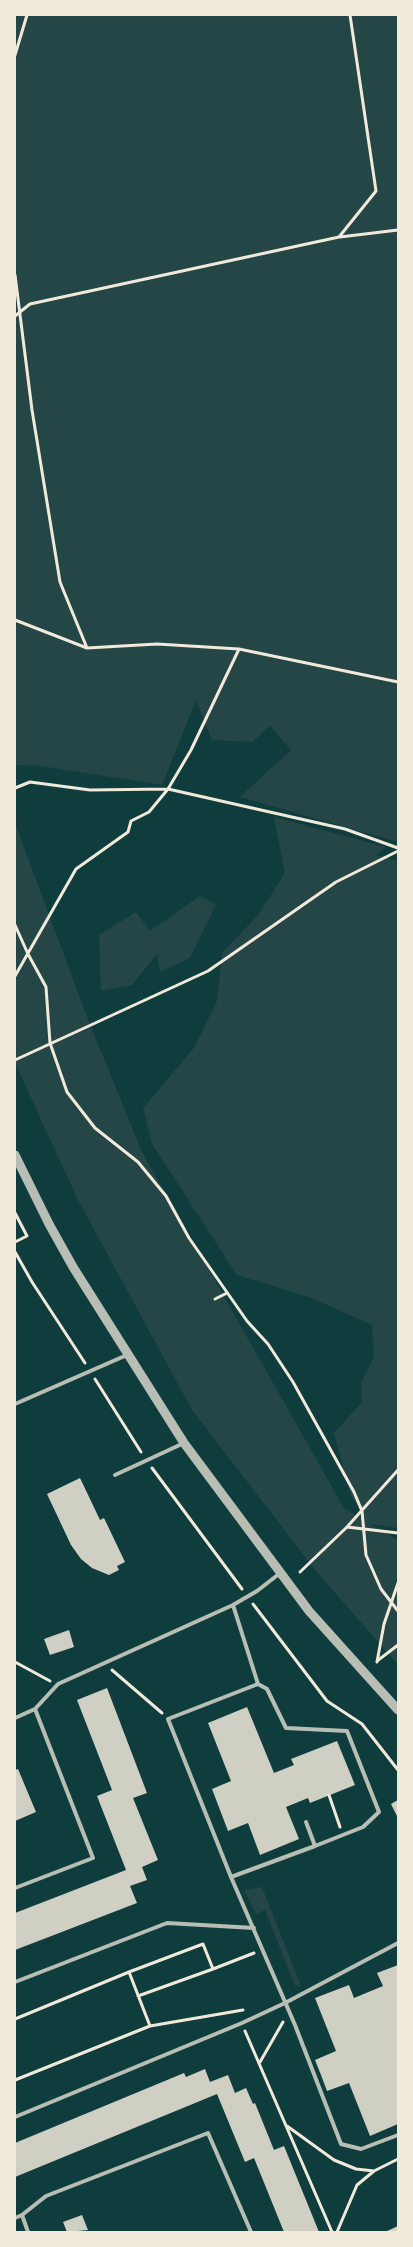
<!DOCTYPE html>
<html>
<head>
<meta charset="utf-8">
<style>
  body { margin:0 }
  #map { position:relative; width:413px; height:2247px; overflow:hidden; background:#0f3d3e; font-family:Bitter,serif }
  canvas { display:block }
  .frame { position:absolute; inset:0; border:16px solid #f1e9da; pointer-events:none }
</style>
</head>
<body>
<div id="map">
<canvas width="413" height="2247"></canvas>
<div class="frame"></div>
</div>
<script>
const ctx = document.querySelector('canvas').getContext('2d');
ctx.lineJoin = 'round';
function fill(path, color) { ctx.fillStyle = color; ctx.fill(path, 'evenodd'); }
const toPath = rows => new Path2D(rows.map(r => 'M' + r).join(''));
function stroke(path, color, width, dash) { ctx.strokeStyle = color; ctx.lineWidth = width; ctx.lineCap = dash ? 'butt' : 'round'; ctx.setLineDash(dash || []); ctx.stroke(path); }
const green = toPath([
  [15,15,398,15,398,842,240,797,291,750,270,726,252,742,212,740,196,700,162,785,41,766,15,765],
  [274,817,386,847,376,855,398,861,398,1528,371,1524,398,1540,398,1665,316,1571,192,1410,77,1198,15,1063,15,823,87,1017,142,1152,344,1508,366,1521,351,1496,334,1433,362,1402,361,1382,374,1357,372,1325,309,1297,237,1275,152,1144,143,1108,194,1048,217,1001,222,953,258,915,285,873],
  [200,896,216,904,190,958,160,972,157,954,132,985,101,991,99,935,136,912,150,931],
  [262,1887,301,1986,295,1986,265,1910,256,1914,244,1890]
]);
const building = toPath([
  [80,1478,100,1520,104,1518,125,1562,117,1566,119,1570,109,1575,92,1568,81,1559,71,1545,47,1494],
  [69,1630,74,1647,50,1655,44,1639],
  [107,1688,147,1793,133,1798,158,1860,142,1867,147,1880,130,1886,137,1903,15,1950,15,1913,126,1870,97,1796,112,1790,77,1700],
  [247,1707,274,1773,294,1765,291,1759,337,1741,355,1785,310,1803,308,1798,286,1807,299,1839,260,1855,248,1823,228,1831,212,1789,231,1781,208,1723],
  [18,1769,36,1812,15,1821,15,1770],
  [398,1800,398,1818,391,1804],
  [398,1965,398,2124,370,2136,349,2083,327,2091,321,2075,315,2060,336,2051,315,1998,349,1985,354,1998,383,1986,377,1973],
  [205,2069,210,2082,228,2075,235,2093,246,2088,253,2104,255,2103,274,2150,284,2146,319,2232,284,2232,254,2158,245,2162,217,2094,15,2177,15,2143,184,2073,186,2077],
  [82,2215,88,2230,67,2232,63,2222],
  [398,2226,398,2232,385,2232]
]);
const path = toPath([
  [15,55,27,15],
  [340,237,398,230],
  [15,275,32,410,60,582,87,648],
  [15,316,30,304,339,237,376,191,350,15],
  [15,620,87,648,157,644,239,649,398,682],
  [15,788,30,782,90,790,168,789,191,750,239,649],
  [15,925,28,954,46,987,50,1043,67,1092,95,1128,138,1162,166,1196,189,1238,247,1321,268,1344,293,1382,354,1492,362,1511,366,1555,381,1589,398,1611],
  [15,976,76,869,128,832,131,821,149,812,168,789,345,829,398,848],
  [15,1060,208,971,336,882,398,851],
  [15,1213,27,1236,15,1242],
  [15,1252,32,1282,85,1363],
  [215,1299,227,1293],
  [95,1379,141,1452],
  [152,1468,242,1589],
  [347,1527,398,1533],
  [300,1572,347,1527,398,1470],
  [253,1604,327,1701,362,1724,398,1770],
  [377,1661,398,1645],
  [15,1662,50,1681],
  [377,1662,384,1624,398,1583],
  [112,1670,162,1713],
  [329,1795,340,1827],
  [129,1972,203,1944,213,1969,254,1953],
  [138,1996,213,1969],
  [15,2019,129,1972,150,2026],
  [245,2031,332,2232],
  [260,2062,283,2022],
  [15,2080,150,2026,243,2010],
  [287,2126,334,2160,356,2169,374,2171],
  [337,2232,357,2185,374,2171,398,2159]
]);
const service = toPath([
  [15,1404,127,1355],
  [115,1475,184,1443],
  [233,1605,258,1684,168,1719,231,1877,295,2025,341,2144,361,2149,398,2135],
  [258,1684,267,1689,286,1728,347,1731,379,1812,363,1827,315,1846],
  [15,1718,35,1709,58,1684,233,1605,257,1591,279,1574],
  [231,1877,315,1846,306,1822],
  [15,1888,93,1858,35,1709],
  [15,1982,167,1923,254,1928],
  [15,2117,242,2023,285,2003,398,1943],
  [22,2215,46,2196,208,2133,251,2232],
  [15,2218,22,2215,28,2232]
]);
const tertiary = toPath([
  [15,1155,49,1224,73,1267,184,1443,309,1611,398,1710]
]);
fill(green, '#244646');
fill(building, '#cfcfc3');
stroke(path, '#f1e9da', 3);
stroke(service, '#b8beb3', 4);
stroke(tertiary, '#b8beb3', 9);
</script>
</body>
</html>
